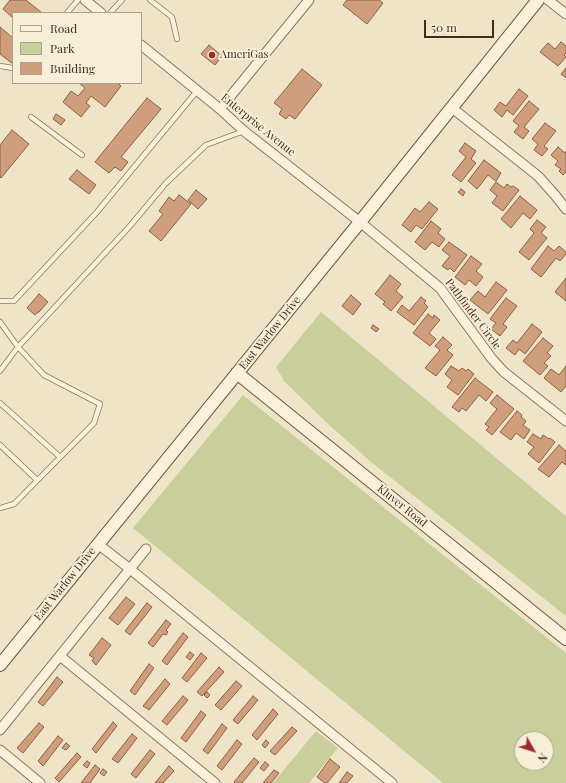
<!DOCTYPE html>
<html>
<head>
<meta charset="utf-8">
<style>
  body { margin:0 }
  #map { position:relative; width:566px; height:783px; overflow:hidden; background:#f0e4c8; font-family:"Playfair Display",serif }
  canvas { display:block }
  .legend { position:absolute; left:12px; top:12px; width:130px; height:72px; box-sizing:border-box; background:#f7eed8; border:1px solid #ada18e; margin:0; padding:5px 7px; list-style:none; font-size:12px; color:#3d2e20 }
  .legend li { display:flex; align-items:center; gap:8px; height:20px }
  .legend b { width:20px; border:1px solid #ada18e }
  .north { position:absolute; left:514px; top:731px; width:40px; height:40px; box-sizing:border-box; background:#f7eed8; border:1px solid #ada18e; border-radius:50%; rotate:129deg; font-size:11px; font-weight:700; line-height:16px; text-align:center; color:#3d2e20 }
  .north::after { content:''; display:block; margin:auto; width:14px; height:18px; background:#9e2a2b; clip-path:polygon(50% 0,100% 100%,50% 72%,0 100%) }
  .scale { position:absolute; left:424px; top:20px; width:70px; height:18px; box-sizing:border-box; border:2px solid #3d2e20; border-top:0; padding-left:5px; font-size:12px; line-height:14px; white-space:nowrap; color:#3d2e20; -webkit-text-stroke:3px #f7eed8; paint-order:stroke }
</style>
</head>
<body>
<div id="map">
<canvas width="566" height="783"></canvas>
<ul class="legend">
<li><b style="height:5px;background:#faf1dc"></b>Road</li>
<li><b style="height:11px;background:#c9cf9b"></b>Park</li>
<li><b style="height:11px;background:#cf9f7d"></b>Building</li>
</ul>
<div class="north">N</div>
<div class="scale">50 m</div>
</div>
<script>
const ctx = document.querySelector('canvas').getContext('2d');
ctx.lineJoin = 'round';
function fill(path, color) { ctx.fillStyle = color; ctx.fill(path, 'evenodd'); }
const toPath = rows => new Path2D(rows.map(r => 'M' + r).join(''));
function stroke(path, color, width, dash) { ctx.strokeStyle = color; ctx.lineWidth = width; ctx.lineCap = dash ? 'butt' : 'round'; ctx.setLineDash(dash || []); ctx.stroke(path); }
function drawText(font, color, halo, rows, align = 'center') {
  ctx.font = font + ' "Playfair Display",serif'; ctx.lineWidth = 4; ctx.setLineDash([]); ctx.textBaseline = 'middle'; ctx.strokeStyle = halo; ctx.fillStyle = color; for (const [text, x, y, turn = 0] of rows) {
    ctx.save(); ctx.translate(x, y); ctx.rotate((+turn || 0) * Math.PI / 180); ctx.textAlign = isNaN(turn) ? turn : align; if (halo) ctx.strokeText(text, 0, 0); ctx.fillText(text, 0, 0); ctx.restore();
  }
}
const green = toPath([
  [321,312,566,516,566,616,371,462,328,424,284,381,276,367],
  [243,395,566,653,566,783,443,783,133,528],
  [522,739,546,739,546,763,522,763],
  [316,731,338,748,309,783,273,783]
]);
const building = toPath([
  [10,0,26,0,42,13,13,13,13,18,3,9,10,0],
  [347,0,379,0,383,3,367,24,343,5,347,0],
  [0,27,13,38,13,64,0,54,0,27],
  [561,42,566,46,566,53,564,55,566,57,558,66,540,52,548,43,555,49,561,42],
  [209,45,222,56,215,65,201,54,209,45],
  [566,68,566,78,561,74,566,68],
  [302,69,322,85,295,119,289,115,286,119,279,114,282,109,274,103,302,69],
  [79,83,118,83,121,86,105,107,91,96,86,103,90,106,81,117,63,102,71,91,78,96,85,88,79,83],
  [519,89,528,96,513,115,507,110,502,117,494,110,500,102,506,106,519,89],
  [147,98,161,109,121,157,128,162,121,171,115,167,109,173,95,162,147,98],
  [529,101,539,109,524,127,529,131,523,139,514,132,519,126,513,121,529,101],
  [56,114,65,120,61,125,53,119,56,114],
  [545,123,556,131,544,146,548,149,542,156,534,150,538,144,532,139,545,123],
  [12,130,29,144,1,178,0,177,0,145,12,130],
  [465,143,476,151,471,159,476,163,461,182,452,175,466,157,459,151,465,143],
  [558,147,565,153,566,151,566,172,563,175,559,171,561,169,555,165,558,161,551,155,558,147],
  [484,160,501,173,496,181,488,175,477,189,468,181,484,160],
  [77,170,96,185,89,194,69,179,77,170],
  [496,182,504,188,507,184,511,187,513,186,519,190,503,211,492,203,497,196,490,190,496,182],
  [461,189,465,192,463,196,458,192,461,189],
  [196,190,207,199,198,209,188,200,196,190],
  [179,195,191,204,161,241,149,231,163,214,159,211,169,197,174,201,179,195],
  [520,196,537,210,530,219,523,213,511,228,501,219,520,196],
  [429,202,438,209,422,229,416,225,411,232,402,225,415,208,420,212,429,202],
  [537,220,546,227,541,233,547,238,529,260,519,252,534,233,530,229,537,220],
  [431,221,441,229,438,233,445,239,439,247,432,242,425,250,415,242,431,221],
  [449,242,467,255,454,272,450,268,448,270,442,266,450,256,442,250,449,242],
  [548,246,554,251,559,246,566,252,566,254,560,261,556,258,541,277,531,269,548,246],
  [471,256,482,264,476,271,483,277,476,286,469,280,465,285,455,277,471,256],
  [390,275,401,284,396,291,403,297,391,311,383,304,385,302,375,294,390,275],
  [566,278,566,301,555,292,566,278],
  [496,282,507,290,488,314,470,300,478,291,485,297,496,282],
  [39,294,48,302,39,312,38,312,35,315,27,308,39,294],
  [351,295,361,304,353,315,342,306,351,295],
  [421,297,426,301,424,303,428,307,414,325,397,312,402,305,409,311,421,297],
  [506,298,517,306,503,324,507,327,500,336,491,329,496,323,490,319,506,298],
  [428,314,433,318,434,315,440,320,429,333,436,339,430,346,413,333,428,314],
  [532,324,542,332,525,354,519,349,515,355,506,348,513,340,517,343,532,324],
  [373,325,379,329,376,332,371,328,373,325],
  [443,337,452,345,447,350,453,355,436,376,425,368,440,350,435,346,443,337],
  [543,338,553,346,547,353,551,356,544,363,548,366,540,375,523,361,543,338],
  [451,366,459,371,462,368,466,371,468,369,474,374,458,395,447,387,452,380,445,374,451,366],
  [566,366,566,386,561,392,544,378,551,369,559,375,566,366],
  [475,378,493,392,486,401,479,395,466,411,462,408,459,412,452,407,475,378],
  [497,395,514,409,492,435,486,430,489,427,485,424,497,409,490,403,497,395],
  [517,411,522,415,521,417,526,421,523,425,530,430,524,439,516,433,511,440,500,432,517,411],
  [533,434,541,439,543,435,549,439,550,438,555,442,539,463,528,454,534,447,527,442,533,434],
  [559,445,566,451,566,465,562,462,549,477,538,469,559,445],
  [126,597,135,604,118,625,109,618,126,597],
  [147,603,152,607,130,635,125,631,147,603],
  [166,620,171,624,166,630,168,632,166,635,163,634,153,647,148,643,166,620],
  [183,633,188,637,167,665,162,661,183,633],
  [102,638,111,645,96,665,92,661,94,658,89,655,102,638],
  [190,652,194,655,190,660,186,657,190,652],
  [201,653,207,658,187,682,182,678,201,653],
  [149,664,154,668,135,695,130,691,149,664],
  [219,667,224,672,202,696,197,692,219,667],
  [57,677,63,682,43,706,38,702,57,677],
  [165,679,170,684,149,710,143,706,165,679],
  [236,681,242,686,221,710,215,705,236,681],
  [207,692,210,695,207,698,204,695,207,692],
  [183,696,188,700,167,725,162,721,183,696],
  [253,696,258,700,238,724,233,720,253,696],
  [273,709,278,714,257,740,252,735,273,709],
  [201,711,206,715,186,742,181,738,201,711],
  [113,722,117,726,96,753,92,749,113,722],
  [39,723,44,727,23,753,17,748,39,723],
  [222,724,227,728,208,754,203,750,222,724],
  [292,727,297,731,275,755,270,751,292,727],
  [132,734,137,738,118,763,112,759,132,734],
  [58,736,63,740,43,766,38,761,58,736],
  [237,740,242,744,222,770,217,766,237,740],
  [266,740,269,743,265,748,262,745,266,740],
  [66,743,70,746,66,750,62,748,66,743],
  [150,750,155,754,136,778,131,774,150,750],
  [77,753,81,757,59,782,55,778,77,753],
  [254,758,259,762,242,783,235,783,234,782,254,758],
  [330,759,340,767,327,783,325,783,317,777,330,759],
  [87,761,90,763,87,768,83,765,87,761],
  [265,762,269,765,264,771,260,768,265,762],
  [95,765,100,769,90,783,81,783,95,765],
  [169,766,174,771,163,783,155,783,169,766],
  [103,769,107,772,104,776,100,773,103,769],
  [274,770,279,773,271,783,263,783,274,770],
  [347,772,353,776,347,783,339,783,347,772]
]);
const lane = toPath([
  [150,0,172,17,177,39],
  [67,13,78,0],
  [110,13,122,0],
  [0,66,13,68],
  [31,117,82,155],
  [0,301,14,301,97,212,197,91],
  [0,322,18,347,44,375,100,404,94,423,14,504,0,508],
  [0,371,18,347,130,226,166,183,206,145,244,131],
  [0,403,60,457],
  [0,445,37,480]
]);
const street = toPath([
  [85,0,101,13],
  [548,0,566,14],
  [141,45,220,109,244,131,360,222,440,288,492,359,504,372,566,421],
  [452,108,538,176,555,195,566,209],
  [220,109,309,0],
  [98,544,130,569,392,783],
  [60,656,215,783],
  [0,730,146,549],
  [0,750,40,783]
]);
const secondary = toPath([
  [237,373,566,639],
  [0,665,360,222,538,0]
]);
const markers = [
  [212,55,4,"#9e2a2b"]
];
const poiNames = [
  ["AmeriGas",220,55]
];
const streetNames = [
  ["Enterprise Avenue",258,125,39],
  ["Pathfinder Circle",473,314,53],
  ["East Warlow Drive",270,333,-51],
  ["Kluver Road",402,506,39],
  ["East Warlow Drive",65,584,-51]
];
fill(green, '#c9cf9b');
fill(building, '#cf9f7d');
stroke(building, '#8d5f41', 1);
stroke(lane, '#8d765c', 6);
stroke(street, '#8d765c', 11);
stroke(secondary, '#6f573f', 14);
stroke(lane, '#faf1dc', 4.5);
stroke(street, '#faf1dc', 9);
stroke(secondary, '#faf1dc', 12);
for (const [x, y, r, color] of markers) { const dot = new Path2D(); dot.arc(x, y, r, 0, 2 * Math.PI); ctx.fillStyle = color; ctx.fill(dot); stroke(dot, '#f7eed8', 1.5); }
drawText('11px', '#3d2e20', '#f7eed8', poiNames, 'left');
drawText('11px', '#3d2e20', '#f7eed8', streetNames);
</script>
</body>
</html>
